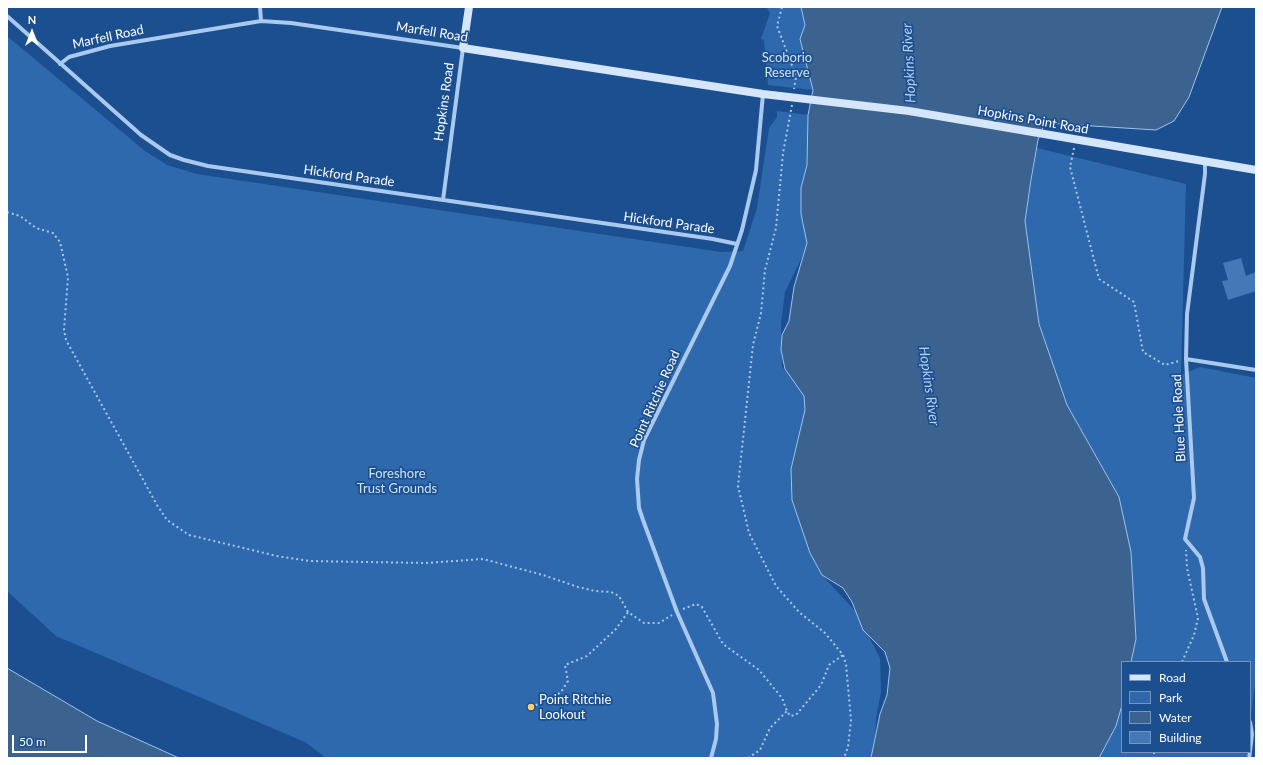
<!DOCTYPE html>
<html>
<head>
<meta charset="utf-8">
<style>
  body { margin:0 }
  #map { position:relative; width:1263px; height:765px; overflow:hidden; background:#1b4f8f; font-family:Lato,sans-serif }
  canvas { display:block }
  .frame { position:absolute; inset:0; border:8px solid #fff; pointer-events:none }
  .legend { position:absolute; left:1121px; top:661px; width:130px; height:92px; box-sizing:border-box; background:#1b4f8f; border:1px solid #7695bc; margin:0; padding:5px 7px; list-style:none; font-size:12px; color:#fff }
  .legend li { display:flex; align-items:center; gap:8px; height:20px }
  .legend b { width:20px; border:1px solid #7695bc }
  .north { position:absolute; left:12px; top:12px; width:40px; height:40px; -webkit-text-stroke:3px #1b4f8f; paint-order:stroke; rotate:0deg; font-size:11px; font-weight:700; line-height:16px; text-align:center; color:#fff }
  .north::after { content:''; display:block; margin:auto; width:14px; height:18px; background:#fff; clip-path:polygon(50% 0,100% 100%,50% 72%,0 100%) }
  .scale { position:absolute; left:12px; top:735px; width:75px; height:18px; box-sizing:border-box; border:2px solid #fff; border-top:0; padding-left:5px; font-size:12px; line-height:14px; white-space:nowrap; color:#fff; -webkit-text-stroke:3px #1b4f8f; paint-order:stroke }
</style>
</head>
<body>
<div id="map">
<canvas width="1263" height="765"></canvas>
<div class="frame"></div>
<ul class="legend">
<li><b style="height:5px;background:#d6e6fa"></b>Road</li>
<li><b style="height:11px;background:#2e69ad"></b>Park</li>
<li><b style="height:11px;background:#3c6290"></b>Water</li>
<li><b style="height:11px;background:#4478b7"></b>Building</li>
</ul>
<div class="north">N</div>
<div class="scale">50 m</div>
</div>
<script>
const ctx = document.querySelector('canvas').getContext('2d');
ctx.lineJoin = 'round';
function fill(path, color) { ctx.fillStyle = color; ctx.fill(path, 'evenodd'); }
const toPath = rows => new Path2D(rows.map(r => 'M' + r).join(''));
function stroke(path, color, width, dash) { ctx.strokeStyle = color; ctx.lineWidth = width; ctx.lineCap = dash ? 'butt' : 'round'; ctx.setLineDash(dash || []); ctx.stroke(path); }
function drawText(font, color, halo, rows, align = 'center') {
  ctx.font = font + ' Lato,sans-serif'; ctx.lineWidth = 3.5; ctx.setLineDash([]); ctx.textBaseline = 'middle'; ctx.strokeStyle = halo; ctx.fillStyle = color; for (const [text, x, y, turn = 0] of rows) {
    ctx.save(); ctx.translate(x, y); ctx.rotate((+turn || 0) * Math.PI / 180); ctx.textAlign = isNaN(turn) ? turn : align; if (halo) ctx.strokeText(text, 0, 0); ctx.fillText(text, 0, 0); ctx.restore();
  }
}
const green = toPath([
  [759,7,801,7,805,25,800,39,813,90,768,85,764,40,761,39,770,13,767,8],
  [7,36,145,151,167,165,197,174,721,252,743,251,757,208,769,128,777,117,777,111,808,115,807,165,801,188,801,214,807,243,804,253,785,292,781,324,782,367,794,379,804,396,805,410,791,469,792,500,810,553,822,575,856,612,880,658,881,691,876,719,874,751,869,758,326,758,305,742,56,636,7,591],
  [1037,148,1186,184,1181,375,1200,367,1256,378,1256,676,1250,723,1250,751,1250,662,1131,662,1135,626,1119,497,1067,405,1039,324,1025,221],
  [1122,705,1122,752,1250,752,1249,758,1099,758,1116,726]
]);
const water = toPath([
  [801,7,1222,7,1189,97,1174,121,1156,130,1045,123,1038,140,1031,180,1025,221,1039,324,1067,405,1119,497,1131,552,1136,639,1131,662,1122,662,1122,705,1116,726,1099,758,871,758,880,714,887,695,890,668,885,652,863,630,852,602,843,588,822,575,810,553,792,500,791,469,805,410,804,396,785,369,781,350,782,335,789,321,794,287,807,243,801,214,801,188,807,165,808,115,813,90,800,39,805,25,801,7],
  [7,668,97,721,179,758,7,758,7,668]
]);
const building = toPath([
  [1241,258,1246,276,1256,272,1256,291,1228,300,1222,281,1228,280,1223,263]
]);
const path = toPath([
  [782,7,777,26,796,76,794,89],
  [792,105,783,153,776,228,765,270,761,313,753,345,738,486,749,533,776,586,799,612,825,633,843,655,846,664,851,720,848,747,844,758],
  [1074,148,1070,167,1099,279,1134,302,1143,352,1165,365,1179,361],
  [7,212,20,216,36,228,53,233,60,242,68,277,64,330,66,340,157,505,167,520,189,535,277,556,309,561,426,563,483,559,543,575,578,587,595,591,611,592,619,596,628,612,644,623,659,623,672,615],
  [683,609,696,604,702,607,723,644,759,670,782,698,787,711],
  [1182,662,1194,635,1198,618,1187,568,1186,550],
  [531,707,551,699,561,692,568,681,565,665,587,656,616,629,628,612],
  [1154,752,1154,758],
  [748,758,760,750,770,728,787,711,790,716,796,715,821,685,829,665,843,655]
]);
const street = toPath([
  [260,7,261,21],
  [7,16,141,135,170,155,184,160,208,166,713,239,737,244],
  [60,64,69,57,110,46,261,21,291,23,463,48,443,200],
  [1205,163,1205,174,1187,314,1186,359,1194,498,1185,539,1200,557,1203,568,1204,599,1227,662],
  [1186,359,1256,370],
  [1250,722,1252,734,1250,751],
  [711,758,716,739,717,724,713,693,677,612,643,520,639,508,637,479,639,460,644,440,730,266,742,230,756,170,763,94],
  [1249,758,1250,752]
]);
const secondary = toPath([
  [469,7,463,48,763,94,909,111,1256,170]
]);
const markers = [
  [531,707,4,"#ffd166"]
];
const streetNames = [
  ["Marfell Road",432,32,9],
  ["Marfell Road",108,37,-12],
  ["Hopkins Road",444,102,-82],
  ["Hopkins Point Road",1033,120,10],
  ["Hickford Parade",349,176,8],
  ["Hickford Parade",669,223,8],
  ["Point Ritchie Road",655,399,-66],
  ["Blue Hole Road",1179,418,-93]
];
const parkNames = [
  ["Scoborio",787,58],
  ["Reserve",787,73],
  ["Foreshore",397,474],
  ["Trust Grounds",397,489]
];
const poiNames = [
  ["Point Ritchie",539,700],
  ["Lookout",539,715]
];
const waterNames = [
  ["Hopkins River",909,63,-93],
  ["Hopkins River",929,386,82]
];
fill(green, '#2e69ad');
fill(water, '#3c6290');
stroke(water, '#9cc4f0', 1);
fill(building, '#4478b7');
stroke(path, '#a9c9ee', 2, [2, 3]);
stroke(street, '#a9c9ee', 4);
stroke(secondary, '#d6e6fa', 8);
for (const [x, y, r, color] of markers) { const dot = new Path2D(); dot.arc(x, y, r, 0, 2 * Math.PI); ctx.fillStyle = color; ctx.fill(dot); stroke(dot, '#1b4f8f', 1.5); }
drawText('13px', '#fff', '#1b4f8f', streetNames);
drawText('13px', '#cfe3fa', '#1b4f8f', parkNames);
drawText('13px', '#fff', '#1b4f8f', poiNames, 'left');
drawText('italic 14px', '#b5d3f5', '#1b4f8f', waterNames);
</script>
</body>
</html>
